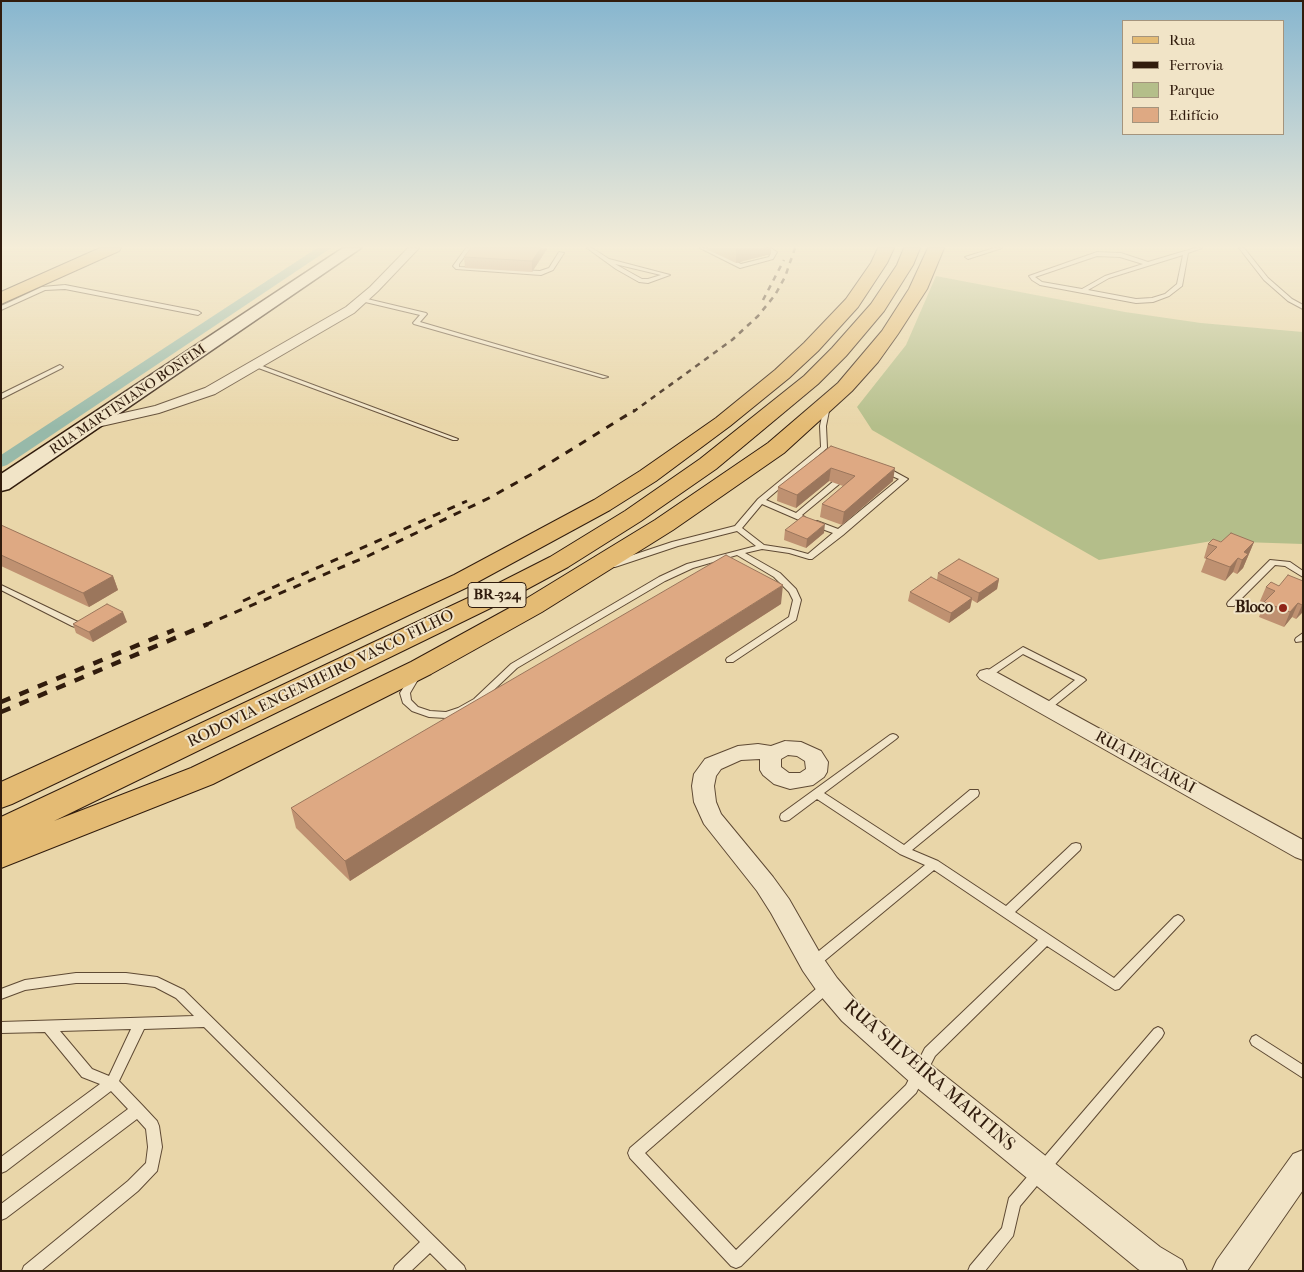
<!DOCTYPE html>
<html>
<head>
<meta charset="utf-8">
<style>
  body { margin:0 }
  #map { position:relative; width:1304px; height:1272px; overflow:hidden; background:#e9d6a9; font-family:"IM FELL French Canon",serif }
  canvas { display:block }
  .frame { position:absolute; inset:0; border:2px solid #311c0d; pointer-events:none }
  .legend { position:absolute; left:1122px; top:20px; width:162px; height:115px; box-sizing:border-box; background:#f1e4c7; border:1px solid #a4947d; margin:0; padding:6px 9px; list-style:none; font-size:15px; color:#311c0d }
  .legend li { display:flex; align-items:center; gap:10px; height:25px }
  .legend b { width:25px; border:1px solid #a4947d }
</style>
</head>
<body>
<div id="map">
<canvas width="1304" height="1272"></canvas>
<div class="frame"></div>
<ul class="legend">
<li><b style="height:6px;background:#e4bb74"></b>Rua</li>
<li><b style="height:6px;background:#311c0d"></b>Ferrovia</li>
<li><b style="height:14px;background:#b4be8a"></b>Parque</li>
<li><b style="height:14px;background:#dea983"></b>Edifício</li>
</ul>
</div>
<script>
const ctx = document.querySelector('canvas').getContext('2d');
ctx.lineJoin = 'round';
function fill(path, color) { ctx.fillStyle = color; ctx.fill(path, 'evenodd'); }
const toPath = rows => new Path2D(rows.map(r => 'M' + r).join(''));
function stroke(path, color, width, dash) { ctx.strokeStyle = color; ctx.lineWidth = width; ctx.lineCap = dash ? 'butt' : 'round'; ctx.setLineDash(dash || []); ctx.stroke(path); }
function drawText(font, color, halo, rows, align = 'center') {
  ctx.font = font + ' "IM FELL French Canon",serif'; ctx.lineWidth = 4; ctx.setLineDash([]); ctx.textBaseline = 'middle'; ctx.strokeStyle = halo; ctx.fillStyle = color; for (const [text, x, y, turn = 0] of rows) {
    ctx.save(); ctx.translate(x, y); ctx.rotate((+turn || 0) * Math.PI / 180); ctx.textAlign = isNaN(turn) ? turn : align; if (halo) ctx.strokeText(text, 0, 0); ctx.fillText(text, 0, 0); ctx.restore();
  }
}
const green = toPath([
  [936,276,1125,312,1201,323,1303,332,1303,544,1212,541,1099,560,872,430,857,407,906,345]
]);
const canal = toPath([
  [317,248,331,248,7,465,1,467,1,455,317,248]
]);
const lane = toPath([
  [466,248,471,248,459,264,459,267,540,271,549,268,559,252,564,253,553,270,541,275,456,269,453,266,466,248],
  [587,248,592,248,609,259,670,275,648,283,639,282,616,269,587,248],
  [615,264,661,275,648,279,642,279,615,264],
  [700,248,706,248,741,264,769,257,771,253,765,248,771,248,777,252,773,259,740,268,700,248],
  [994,248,1002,248,968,259,965,257,994,248],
  [1195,248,1202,248,1188,253,1182,286,1169,296,1153,302,1136,303,1040,285,1032,280,1029,276,1097,252,1121,253,1148,262,1195,248],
  [1183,255,1177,284,1165,294,1152,298,1136,299,1088,290,1109,278,1183,255],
  [1097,256,1120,257,1143,264,1105,276,1082,289,1042,282,1035,277,1097,256],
  [1239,248,1244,248,1268,278,1292,299,1303,305,1303,309,1288,301,1264,280,1239,248],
  [65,285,198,311,201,313,198,315,65,289,45,290,1,310,1,306,42,287,65,285],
  [363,298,426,313,427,314,420,322,608,377,603,378,414,324,413,323,420,315,361,301,360,300,363,298],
  [253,364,257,364,458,439,457,440,453,440,253,366,253,364],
  [60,365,63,367,62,368,1,399,1,394,60,365],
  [827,404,830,406,826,426,827,448,766,500,796,513,842,474,845,474,849,476,802,515,806,518,805,520,799,520,762,504,742,528,764,545,790,549,808,554,833,533,811,525,810,523,811,521,817,521,838,529,899,479,880,471,880,467,886,467,908,479,843,535,812,559,809,559,789,553,762,549,745,553,780,573,796,589,801,600,796,620,733,662,727,662,726,660,727,658,789,617,793,600,789,592,774,577,737,555,693,568,665,581,517,668,480,703,464,712,446,718,429,717,412,711,403,703,400,693,412,674,415,673,420,676,410,693,411,700,418,707,430,711,446,712,458,708,474,699,511,664,659,577,687,564,756,546,737,531,678,546,615,567,612,567,608,565,609,563,672,542,735,526,758,499,821,447,820,426,824,406,827,404],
  [1270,560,1290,562,1303,571,1303,577,1285,566,1275,565,1234,606,1228,606,1227,604,1228,602,1270,560],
  [1,585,78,622,79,624,75,627,72,626,1,590,1,585],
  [1303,633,1303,641,1296,642,1295,640,1296,638,1303,633],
  [1023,647,1084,678,1086,680,1049,710,1046,711,1041,708,1043,706,1075,680,1023,654,990,677,984,677,982,675,984,673,1023,647],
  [893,734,896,735,898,737,896,739,824,793,904,845,970,790,978,790,979,793,978,796,912,850,938,861,1006,906,1072,844,1076,843,1080,844,1081,847,1080,850,1015,912,1114,978,1174,917,1178,915,1182,917,1184,920,1119,989,1115,990,1047,946,935,1056,916,1093,741,1266,736,1268,731,1266,630,1158,628,1153,630,1148,824,982,828,981,832,982,834,986,832,990,645,1153,736,1250,906,1085,925,1048,1038,940,934,870,817,967,813,968,809,967,807,963,809,959,925,865,900,854,817,799,789,820,785,821,781,820,780,817,781,814,890,735,893,734],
  [76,973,126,973,157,977,184,990,464,1266,466,1271,448,1271,430,1253,411,1271,393,1271,395,1266,420,1242,204,1027,144,1029,119,1081,143,1106,157,1121,159,1126,162,1147,157,1171,138,1191,41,1271,22,1271,24,1266,128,1181,146,1163,148,1147,146,1129,137,1119,6,1218,1,1220,1,1204,128,1109,111,1091,6,1171,1,1173,1,1157,100,1084,82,1077,45,1032,1,1033,1,1022,194,1016,176,998,155,987,126,983,76,983,25,990,1,999,1,989,25,980,76,973],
  [131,1029,109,1076,92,1069,60,1031,131,1029],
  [1158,1027,1162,1029,1164,1033,1162,1037,1020,1206,1013,1236,985,1271,968,1271,970,1266,1002,1228,1009,1198,1154,1029,1158,1027],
  [1256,1035,1303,1065,1303,1078,1252,1045,1250,1041,1252,1037,1256,1035]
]);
const street = toPath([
  [408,248,419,248,378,291,354,313,215,394,159,413,93,428,88,427,86,424,88,421,155,406,205,388,346,307,370,287,408,248],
  [987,669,994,671,1303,840,1303,860,1295,857,980,679,977,675,980,671,987,669],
  [785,741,801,742,821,751,828,762,827,772,824,777,813,785,790,789,774,784,763,775,760,770,760,759,741,760,721,769,716,776,714,786,716,802,721,814,773,877,789,899,821,955,837,978,860,1005,930,1064,1160,1247,1182,1260,1187,1271,1141,1271,1138,1269,910,1082,842,1021,819,994,803,971,771,913,757,891,704,824,694,802,692,786,694,774,705,759,738,746,758,744,771,746,785,741],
  [788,755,797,756,805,761,806,769,800,773,789,773,781,767,781,759,788,755],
  [1303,1150,1303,1190,1247,1271,1212,1271,1217,1260,1293,1154,1303,1150]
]);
const secondary = toPath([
  [343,248,361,248,9,489,1,491,1,474,343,248]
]);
const primary = toPath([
  [100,248,121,248,119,251,1,304,1,292,100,248]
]);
const highway = toPath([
  [878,248,894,248,887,263,858,307,818,351,789,378,730,426,656,481,610,510,472,585,12,804,1,808,1,782,454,575,594,500,640,471,716,418,775,370,804,343,846,299,871,263,878,248],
  [904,248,920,248,913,265,884,311,846,356,818,384,716,469,641,521,568,567,503,602,54,821,191,768,411,662,524,600,655,520,768,443,838,383,882,331,909,289,928,248,944,248,927,289,898,334,878,362,852,391,784,453,673,530,542,612,431,674,213,784,1,868,1,817,485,590,550,557,625,511,700,459,804,376,832,348,871,304,897,265,904,248]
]);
const railFar2 = toPath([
  [763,300,784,260],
  [633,412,732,340,758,316,775,295,785,277,795,248]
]);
const railFar1 = toPath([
  [243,601,467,501],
  [205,625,368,556,489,498,532,474,635,410]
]);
const rail = toPath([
  [1,702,174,630],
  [1,712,208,624]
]);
const wall = toPath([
  [704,248,771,248,771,254,736,263],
  [547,249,532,272,465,268,464,257],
  [831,446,893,481,842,525,820,517,822,504,843,486,829,481,796,508,777,501,778,487],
  [1,525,113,576,118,590,89,607,1,566],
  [785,530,824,533,806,548,784,540],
  [1221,542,1254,542,1243,568,1237,574,1233,572,1225,581,1201,572,1206,559,1204,558,1208,544],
  [938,573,999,579,997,589,977,603,972,600,970,608,949,623,908,601,910,592,937,580],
  [1303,581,1303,611,1296,619,1292,617,1284,627,1259,617,1264,603,1260,601,1266,587,1279,586],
  [781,604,350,881,296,828,291,808],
  [127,622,93,642,76,633,73,624]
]);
const shadedWall = toPath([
  [541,248,547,248,547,249,532,272,532,261],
  [741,248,771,248,771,254,736,263,736,249],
  [831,468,829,481,796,508,797,495],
  [895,468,893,481,842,525,844,512],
  [825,524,824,533,806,548,807,539],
  [1254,542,1243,568,1237,574,1242,560,1244,552],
  [1238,558,1233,572,1225,581,1230,567],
  [113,576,118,590,89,607,83,593],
  [999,579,997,589,977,603,979,593],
  [783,585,781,604,350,881,345,861],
  [972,598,970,608,949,623,951,613],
  [1298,603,1292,617,1284,627,1290,612],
  [1303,604,1302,613,1296,619,1302,605],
  [123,612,127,622,93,642,89,632]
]);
const building = toPath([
  [471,248,541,248,532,261,464,257,471,248],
  [831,446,895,468,844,512,822,504,855,476,831,468,797,495,778,487,831,446],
  [803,516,825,524,807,539,785,530,803,516],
  [1,525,113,576,83,593,1,555,1,525],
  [1231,533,1254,542,1244,552,1248,554,1242,560,1238,558,1230,567,1206,558,1217,547,1208,544,1213,539,1221,542,1231,533],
  [726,555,783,585,345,861,291,808,726,555],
  [959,559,999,579,979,593,938,573,959,559],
  [1288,575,1303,581,1303,604,1302,605,1298,603,1290,612,1264,602,1275,591,1266,587,1271,582,1279,586,1288,575],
  [931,577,972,598,951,613,910,592,931,577],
  [107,604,123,612,89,632,73,624,107,604]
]);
const markers = [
  [1283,608,5,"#8f2418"]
];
const farStreetnames = [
  ["RUA MARTINIANO BONFIM",128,400,-34]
];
const shields = [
  [497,595,58]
];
const shieldNames = [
  ["BR-324",497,595]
];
const poiNames = [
  ["Bloco",1273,608]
];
const streetNames = [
  ["RODOVIA ENGENHEIRO VASCO FILHO",321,679,-26],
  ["RUA IPACARAI",1145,763,29]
];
const nearStreetnames = [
  ["RUA SILVEIRA MARTINS",929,1076,41]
];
fill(green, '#b4be8a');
fill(canal, '#97b9a9');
stroke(lane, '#5f4a34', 2);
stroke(street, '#5f4a34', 2);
stroke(secondary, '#311c0d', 3);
stroke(primary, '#311c0d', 2);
stroke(highway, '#311c0d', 2);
fill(lane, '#f1e4c7');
fill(street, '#f1e4c7');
fill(secondary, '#f1e4c7');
fill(primary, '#e4bb74');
fill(highway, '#e4bb74');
stroke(railFar2, '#311c0d', 2.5, [5.5, 5.5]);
stroke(railFar1, '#311c0d', 3, [8, 8]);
stroke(rail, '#311c0d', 4.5, [10, 10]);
fill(wall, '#bf9171');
fill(shadedWall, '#9b765c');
fill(building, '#dea983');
stroke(building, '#9b765c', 1);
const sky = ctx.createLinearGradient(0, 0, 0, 426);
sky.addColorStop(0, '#87b6cf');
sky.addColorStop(0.58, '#f5edd8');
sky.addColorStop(1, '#f5edd800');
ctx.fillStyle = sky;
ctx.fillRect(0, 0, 1304, 426);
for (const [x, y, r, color] of markers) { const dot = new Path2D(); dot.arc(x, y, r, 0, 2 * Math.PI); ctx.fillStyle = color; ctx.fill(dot); stroke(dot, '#f1e4c7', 2); }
drawText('14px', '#311c0d', '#f1e4c7', farStreetnames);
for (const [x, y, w] of shields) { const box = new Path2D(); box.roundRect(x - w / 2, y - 12.5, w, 25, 4); ctx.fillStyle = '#f1e4c7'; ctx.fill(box); stroke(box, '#311c0d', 1); }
drawText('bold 15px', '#311c0d', null, shieldNames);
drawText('bold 16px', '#311c0d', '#f1e4c7', poiNames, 'right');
drawText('16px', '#311c0d', '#f1e4c7', streetNames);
drawText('19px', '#311c0d', '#f1e4c7', nearStreetnames);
</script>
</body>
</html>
